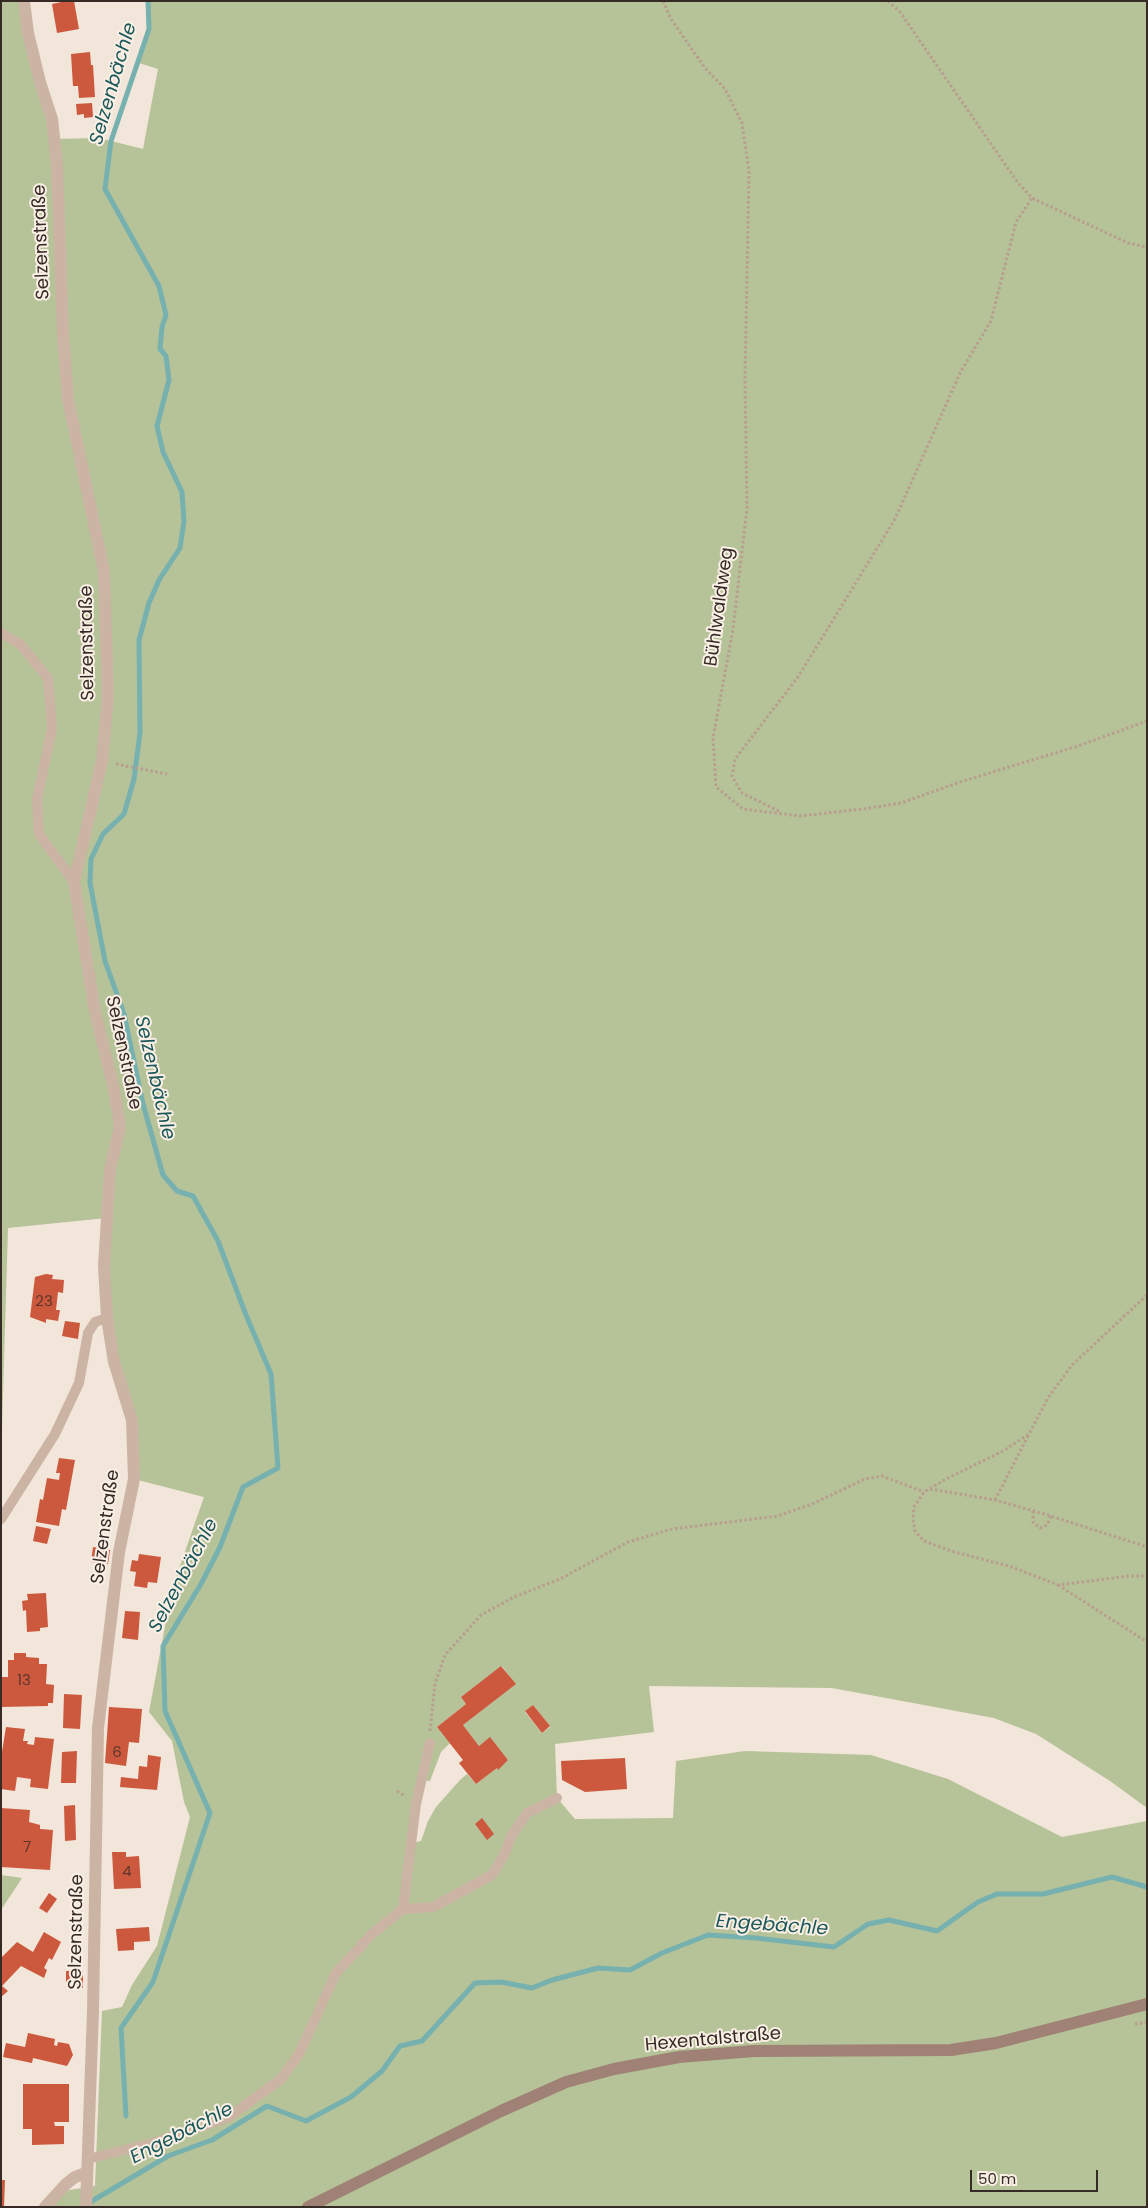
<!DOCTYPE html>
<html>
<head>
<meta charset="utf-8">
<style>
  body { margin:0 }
  #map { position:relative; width:1148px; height:2208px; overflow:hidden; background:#f2e5d9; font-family:Poppins,sans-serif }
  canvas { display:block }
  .frame { position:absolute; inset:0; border:2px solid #362a26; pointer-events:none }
  .scale { position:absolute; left:970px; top:2170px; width:128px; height:22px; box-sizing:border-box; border:2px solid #362a26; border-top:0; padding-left:6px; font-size:15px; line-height:18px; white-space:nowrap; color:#362a26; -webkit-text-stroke:4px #faefe5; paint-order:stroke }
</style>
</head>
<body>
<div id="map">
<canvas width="1148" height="2208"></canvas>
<div class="frame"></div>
<div class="scale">50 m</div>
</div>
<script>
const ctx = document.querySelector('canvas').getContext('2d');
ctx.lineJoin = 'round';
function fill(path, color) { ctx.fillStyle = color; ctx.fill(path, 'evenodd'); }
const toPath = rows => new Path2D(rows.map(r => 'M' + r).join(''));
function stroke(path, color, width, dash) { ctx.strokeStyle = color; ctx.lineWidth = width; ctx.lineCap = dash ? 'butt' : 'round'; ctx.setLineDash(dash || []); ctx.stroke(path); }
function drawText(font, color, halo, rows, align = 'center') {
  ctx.font = font + ' Poppins,sans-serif'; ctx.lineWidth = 4; ctx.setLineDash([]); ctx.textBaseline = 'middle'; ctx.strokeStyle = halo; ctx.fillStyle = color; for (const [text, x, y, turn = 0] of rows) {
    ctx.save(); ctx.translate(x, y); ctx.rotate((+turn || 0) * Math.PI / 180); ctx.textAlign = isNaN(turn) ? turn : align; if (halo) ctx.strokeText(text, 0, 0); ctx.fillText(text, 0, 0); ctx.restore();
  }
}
const green = toPath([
  [1,1,24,1,55,139,99,138,143,149,158,69,139,63,149,29,148,1,1147,1,1147,1808,1110,1781,1036,1734,994,1718,832,1688,649,1686,654,1732,555,1744,557,1798,575,1819,673,1818,676,1761,745,1751,871,1755,948,1779,1062,1837,1147,1821,1147,2207,47,2207,69,2190,95,2186,102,2011,122,2007,132,1985,157,1946,190,1817,184,1802,172,1741,149,1712,172,1589,204,1497,134,1479,132,1420,114,1362,106,1218,8,1228,1,1461],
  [502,1666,515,1684,463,1725,479,1746,490,1738,508,1760,498,1769,497,1768,476,1784,467,1774,460,1780,436,1807,428,1821,421,1841,412,1843,421,1780,430,1781,441,1752,450,1743,437,1727,466,1704,461,1697],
  [533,1705,550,1727,542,1733,525,1712],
  [1,1875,22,1878,1,1910]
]);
const stream = toPath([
  [126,2116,121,2028,153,1982,210,1813,165,1711,163,1646,201,1584,220,1547,243,1487,278,1468,271,1374,246,1315,218,1241,193,1196,177,1191,163,1175,143,1104,124,1014,105,961,90,883,91,859,103,834,124,814,134,779,140,733,139,640,149,603,159,580,180,548,184,521,182,492,163,452,157,426,169,380,166,356,160,349,162,327,166,315,159,286,105,189,111,141,149,29,148,1],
  [87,2204,168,2156,212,2140,267,2106,306,2121,351,2097,382,2071,400,2046,422,2041,475,1983,501,1982,532,1988,552,1980,598,1968,630,1970,662,1953,708,1935,756,1938,834,1947,868,1924,889,1920,937,1931,978,1902,997,1894,1043,1894,1112,1877,1147,1887]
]);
const building = toPath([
  [66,1,74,1,79,29,57,33,52,4],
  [90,52,91,65,93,65,95,97,79,98,78,86,73,86,71,54],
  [92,103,93,117,84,118,84,114,77,115,76,104],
  [46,1274,53,1275,52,1279,64,1280,63,1293,58,1292,56,1310,60,1310,58,1321,46,1319,46,1323,30,1317,35,1277],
  [65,1321,80,1323,78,1339,62,1336],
  [59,1458,75,1460,66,1510,62,1509,59,1526,36,1522,40,1499,43,1500,47,1478,59,1480,60,1473,56,1473],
  [36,1526,51,1529,47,1544,33,1541],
  [93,1547,110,1550,108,1564,91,1562],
  [139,1554,161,1557,157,1583,148,1582,147,1588,134,1586,136,1572,130,1571,132,1560,138,1561],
  [46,1593,48,1627,40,1628,40,1631,27,1632,26,1610,23,1611,22,1601,28,1600,27,1594],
  [125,1611,140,1612,138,1640,122,1638],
  [14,1653,26,1653,26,1657,39,1658,39,1664,47,1664,46,1684,54,1685,53,1703,48,1703,48,1706,1,1707,2,1677,8,1677,8,1660,14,1660],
  [501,1666,516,1684,463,1725,479,1746,490,1737,508,1760,498,1770,497,1768,476,1784,459,1763,463,1760,437,1727,466,1704,461,1697],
  [64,1694,82,1695,80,1729,63,1728],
  [533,1705,550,1726,542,1733,525,1711],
  [109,1707,142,1709,139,1743,129,1742,126,1766,105,1763],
  [6,1727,25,1729,23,1741,28,1741,27,1744,34,1745,35,1737,54,1739,48,1789,30,1787,31,1779,17,1777,15,1791,1,1789,1,1758],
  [77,1751,76,1783,61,1783,62,1752],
  [148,1755,161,1757,157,1790,120,1787,121,1777,138,1779,139,1766,147,1767],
  [625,1758,627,1789,585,1792,562,1780,561,1761],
  [75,1805,76,1840,65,1841,64,1806],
  [1,1808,30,1810,29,1822,40,1825,40,1829,53,1830,50,1870,1,1867],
  [482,1818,494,1834,487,1840,475,1824],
  [112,1852,126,1852,126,1857,139,1856,141,1888,114,1889],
  [49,1893,57,1899,47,1913,39,1908],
  [149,1927,150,1941,134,1942,134,1950,118,1951,116,1929],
  [44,1932,61,1942,52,1960,49,1958,44,1968,47,1970,44,1978,21,1966,2,1986,8,1991,1,1997,1,1958,17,1942,33,1952],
  [66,1971,83,1971,83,1988,66,1987],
  [28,2033,55,2039,54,2045,57,2046,58,2042,69,2044,73,2055,67,2066,33,2058,32,2063,3,2057,6,2043,25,2047],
  [23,2084,69,2084,69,2122,54,2122,55,2126,64,2126,64,2144,32,2145,32,2129,23,2129],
  [1,2180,5,2180,4,2207,1,2207]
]);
const path = toPath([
  [663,1,671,19,705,68,725,89,742,123,749,171,745,378,747,508,733,629,713,738,716,787,743,809,800,816,863,809,901,803,960,782,1075,747,1147,721],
  [888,1,900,12,1018,183,1032,198,1128,243,1147,247],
  [116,764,167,774],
  [779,811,742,793,732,776,735,759,798,677,895,519,961,371,991,321,1016,222,1032,198],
  [1147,1295,1072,1365,1048,1398,1029,1434,1003,1451,946,1479,924,1492,914,1507,913,1519,915,1531,924,1541,951,1551,1012,1567,1058,1585,1129,1576,1147,1576],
  [930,1489,995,1500,1051,1516,1147,1547],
  [995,1500,1029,1434],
  [1033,1511,1033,1522,1040,1528,1047,1525,1051,1516],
  [1058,1585,1147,1642],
  [430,1731,435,1684,445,1655,481,1615,514,1597,560,1579,628,1542,672,1529,778,1516,812,1504,865,1479,882,1476,924,1492],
  [397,1791,405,1796],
  [1135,2024,1147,2022]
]);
const service = toPath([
  [1,633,20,644,48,678,52,728,37,800,39,834,74,882],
  [1,1519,55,1434,79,1383,88,1333,95,1322,107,1318],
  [403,1909,433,1907,492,1875,504,1855,512,1835,527,1813,557,1798],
  [88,2159,153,2143,229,2117,281,2079,299,2054,336,1973,372,1934,403,1909,416,1804,430,1743]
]);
const minor = toPath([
  [24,1,28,33,40,82,52,119,57,164,63,335,68,399,104,572,108,696,102,761,74,882,95,1012,114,1089,120,1127,110,1169,104,1266,107,1318,114,1362,132,1420,134,1479,119,1552,98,1728,93,2010,86,2207],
  [45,2207,66,2184,75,2177,86,2173]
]);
const secondary = toPath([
  [308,2207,501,2111,566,2082,614,2069,679,2057,754,2051,951,2050,996,2043,1147,2004]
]);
const numberNames = [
  ["23",44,1302],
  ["13",24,1681],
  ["6",117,1753],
  ["7",27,1848],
  ["4",127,1872]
];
const streetNames = [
  ["Selzenstraße",42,242,-92],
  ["Bühlwaldweg",720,607,-82],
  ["Selzenstraße",88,643,-91],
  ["Selzenstraße",123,1053,78],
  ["Selzenstraße",106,1527,-82],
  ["Selzenstraße",77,1932,-89],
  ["Hexentalstraße",713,2040,-5]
];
const waterNames = [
  ["Selzenbächle",114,84,-74],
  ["Selzenbächle",154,1078,77],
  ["Selzenbächle",184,1576,-62],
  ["Engebächle",772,1926,4],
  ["Engebächle",182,2134,-27]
];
fill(green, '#b6c298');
stroke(stream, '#76b1b0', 5);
fill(building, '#cc593d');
stroke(path, '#b79e8e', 3, [2.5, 2.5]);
stroke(service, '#cbb4a4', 10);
stroke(minor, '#cbb4a4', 12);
stroke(secondary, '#9f8275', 12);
drawText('15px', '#5c362c', null, numberNames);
drawText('18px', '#362a26', '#faefe5', streetNames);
drawText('italic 19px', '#1a5859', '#faefe5', waterNames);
</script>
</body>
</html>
